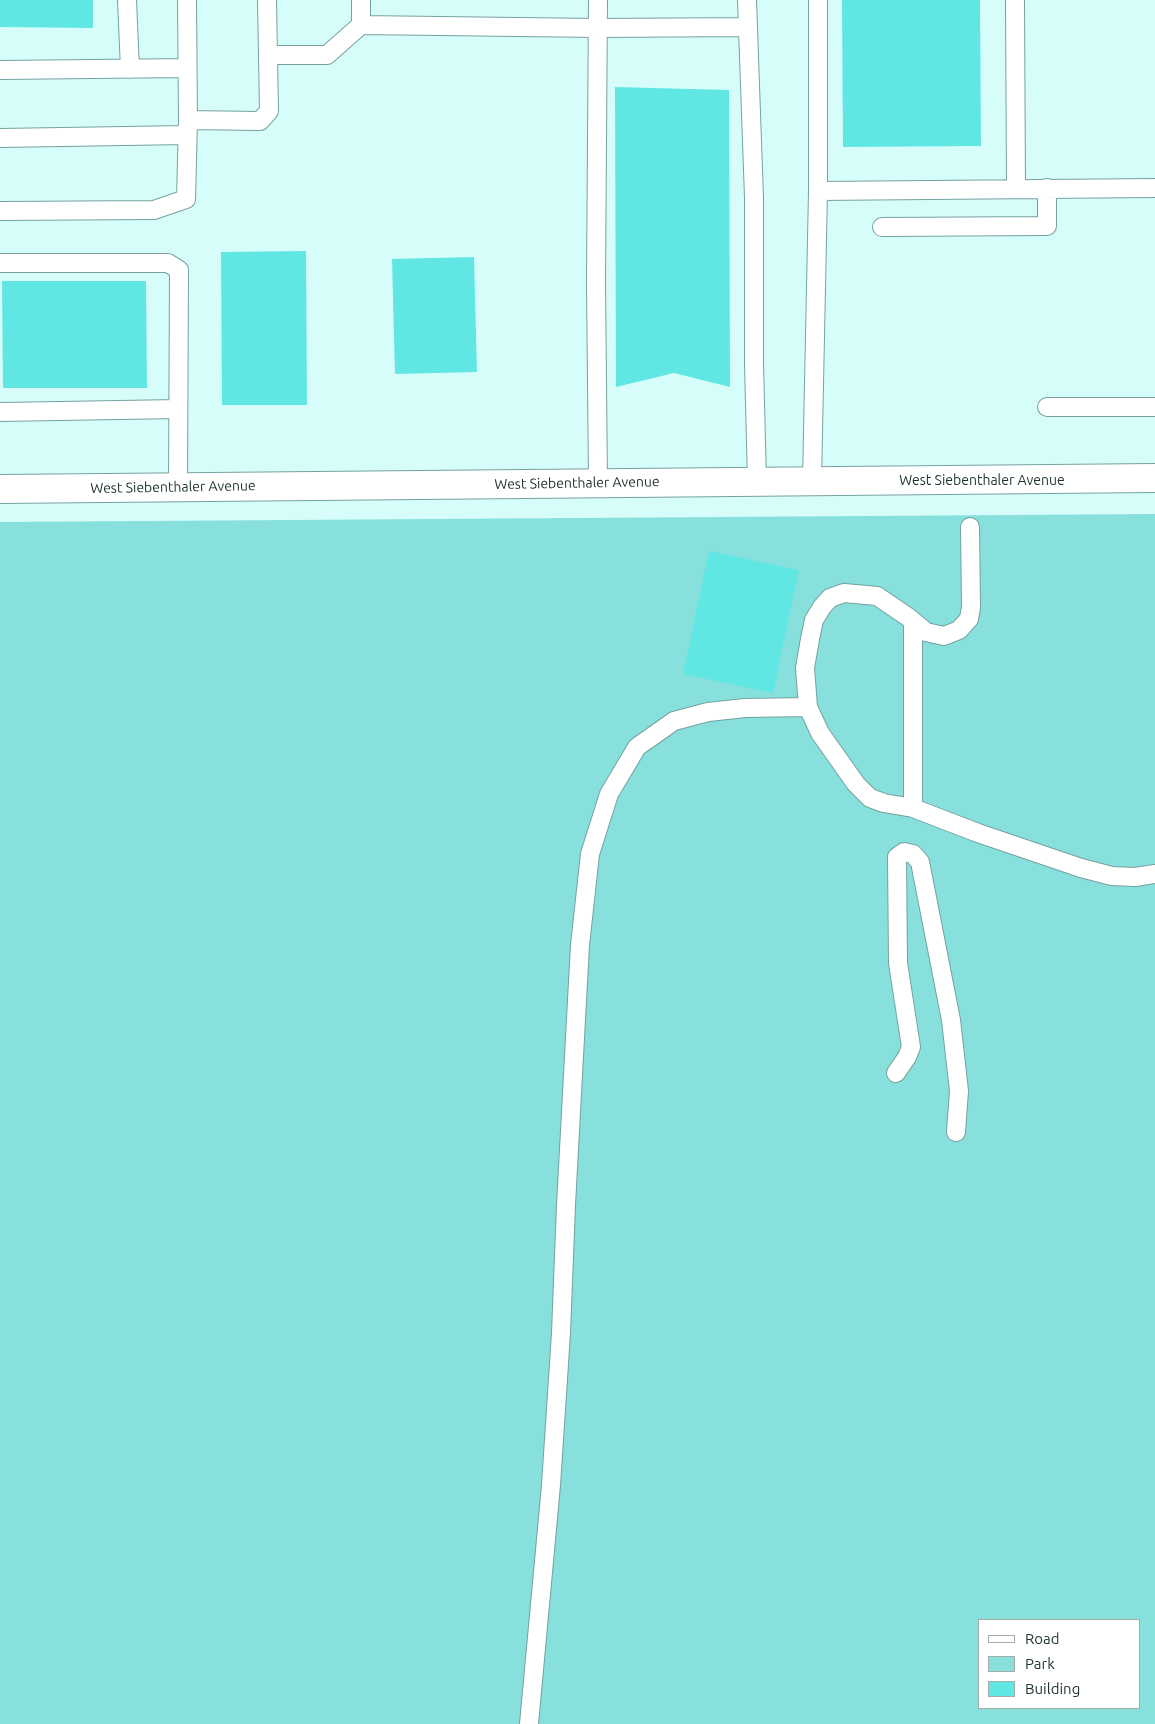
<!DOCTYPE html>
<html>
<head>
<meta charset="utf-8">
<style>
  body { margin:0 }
  #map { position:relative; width:1155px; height:1724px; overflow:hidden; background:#d7fdfb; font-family:Ubuntu,sans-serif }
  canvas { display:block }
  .legend { position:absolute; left:978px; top:1619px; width:162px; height:90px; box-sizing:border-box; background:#fff; border:1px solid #a5adac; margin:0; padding:6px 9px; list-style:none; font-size:15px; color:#1e3130 }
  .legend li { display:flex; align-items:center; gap:10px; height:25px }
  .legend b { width:25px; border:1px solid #a5adac }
</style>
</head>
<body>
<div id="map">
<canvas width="1155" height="1724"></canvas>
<ul class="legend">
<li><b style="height:6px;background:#fff"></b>Road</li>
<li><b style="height:14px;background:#88e0dc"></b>Park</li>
<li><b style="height:14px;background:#60e7e4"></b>Building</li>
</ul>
</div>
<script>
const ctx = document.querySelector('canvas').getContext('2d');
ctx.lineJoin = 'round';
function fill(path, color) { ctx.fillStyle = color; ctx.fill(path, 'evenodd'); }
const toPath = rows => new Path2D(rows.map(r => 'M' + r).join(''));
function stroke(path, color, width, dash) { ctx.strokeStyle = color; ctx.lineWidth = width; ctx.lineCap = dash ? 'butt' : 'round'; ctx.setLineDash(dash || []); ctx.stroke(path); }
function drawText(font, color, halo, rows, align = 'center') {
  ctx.font = font + ' Ubuntu,sans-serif'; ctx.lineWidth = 4.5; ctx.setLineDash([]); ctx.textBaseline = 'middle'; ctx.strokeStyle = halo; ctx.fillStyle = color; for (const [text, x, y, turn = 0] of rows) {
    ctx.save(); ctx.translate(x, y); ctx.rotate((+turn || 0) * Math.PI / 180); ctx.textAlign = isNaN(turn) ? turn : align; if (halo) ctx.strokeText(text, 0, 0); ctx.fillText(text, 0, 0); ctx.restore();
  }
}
const green = toPath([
  [1155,514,1155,1724,0,1724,0,522],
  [979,1620,1139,1620,1139,1708,979,1708]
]);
const building = toPath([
  [0,0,93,0,93,28,0,27],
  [842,0,980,0,981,146,843,147],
  [615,87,729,90,730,387,674,373,616,387],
  [306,251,307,405,222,405,221,252],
  [474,257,477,372,395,374,392,259],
  [2,281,146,281,147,388,3,388],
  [709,551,799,570,773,693,683,674]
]);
const lane = toPath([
  [127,0,130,69],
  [187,0,188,120],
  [747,0,754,198,754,364,757,481],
  [1015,0,1016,188],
  [361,25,361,0],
  [268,55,327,55,361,25,598,28,748,27],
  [0,70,187,68],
  [0,138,187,135],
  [818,191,1155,188],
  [0,211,154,210,186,199,188,120,260,121,269,111,267,0],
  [882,227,1047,226,1047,188],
  [0,263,168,263,179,270,178,487],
  [1047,407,1155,407],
  [0,412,178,409],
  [812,481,818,191,818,0],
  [598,483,596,282,598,0],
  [970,527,971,607,969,619,959,630,944,636,926,632,908,617,877,596,844,593,830,598,822,607,814,620,810,639,805,668,808,707,820,733,856,784,870,798,884,803,913,808,978,833,1081,868,1112,876,1135,877,1155,874],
  [913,621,913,808],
  [896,1073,907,1057,911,1047,898,963,897,857,904,852,913,854,920,862,951,1020,959,1091,956,1132],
  [529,1724,551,1485,561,1333,566,1205,580,945,590,854,609,794,637,747,674,721,708,712,745,708,808,707]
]);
const secondary = toPath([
  [0,489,1155,478]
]);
const streetNames = [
  ["West Siebenthaler Avenue",982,480],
  ["West Siebenthaler Avenue",577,483,-1],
  ["West Siebenthaler Avenue",173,487,-1]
];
fill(green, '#88e0dc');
fill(building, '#60e7e4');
stroke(lane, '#74a2a0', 20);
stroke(secondary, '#74a2a0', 30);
stroke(lane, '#fff', 18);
stroke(secondary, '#fff', 28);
drawText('14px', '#1e3130', '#fff', streetNames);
</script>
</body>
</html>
